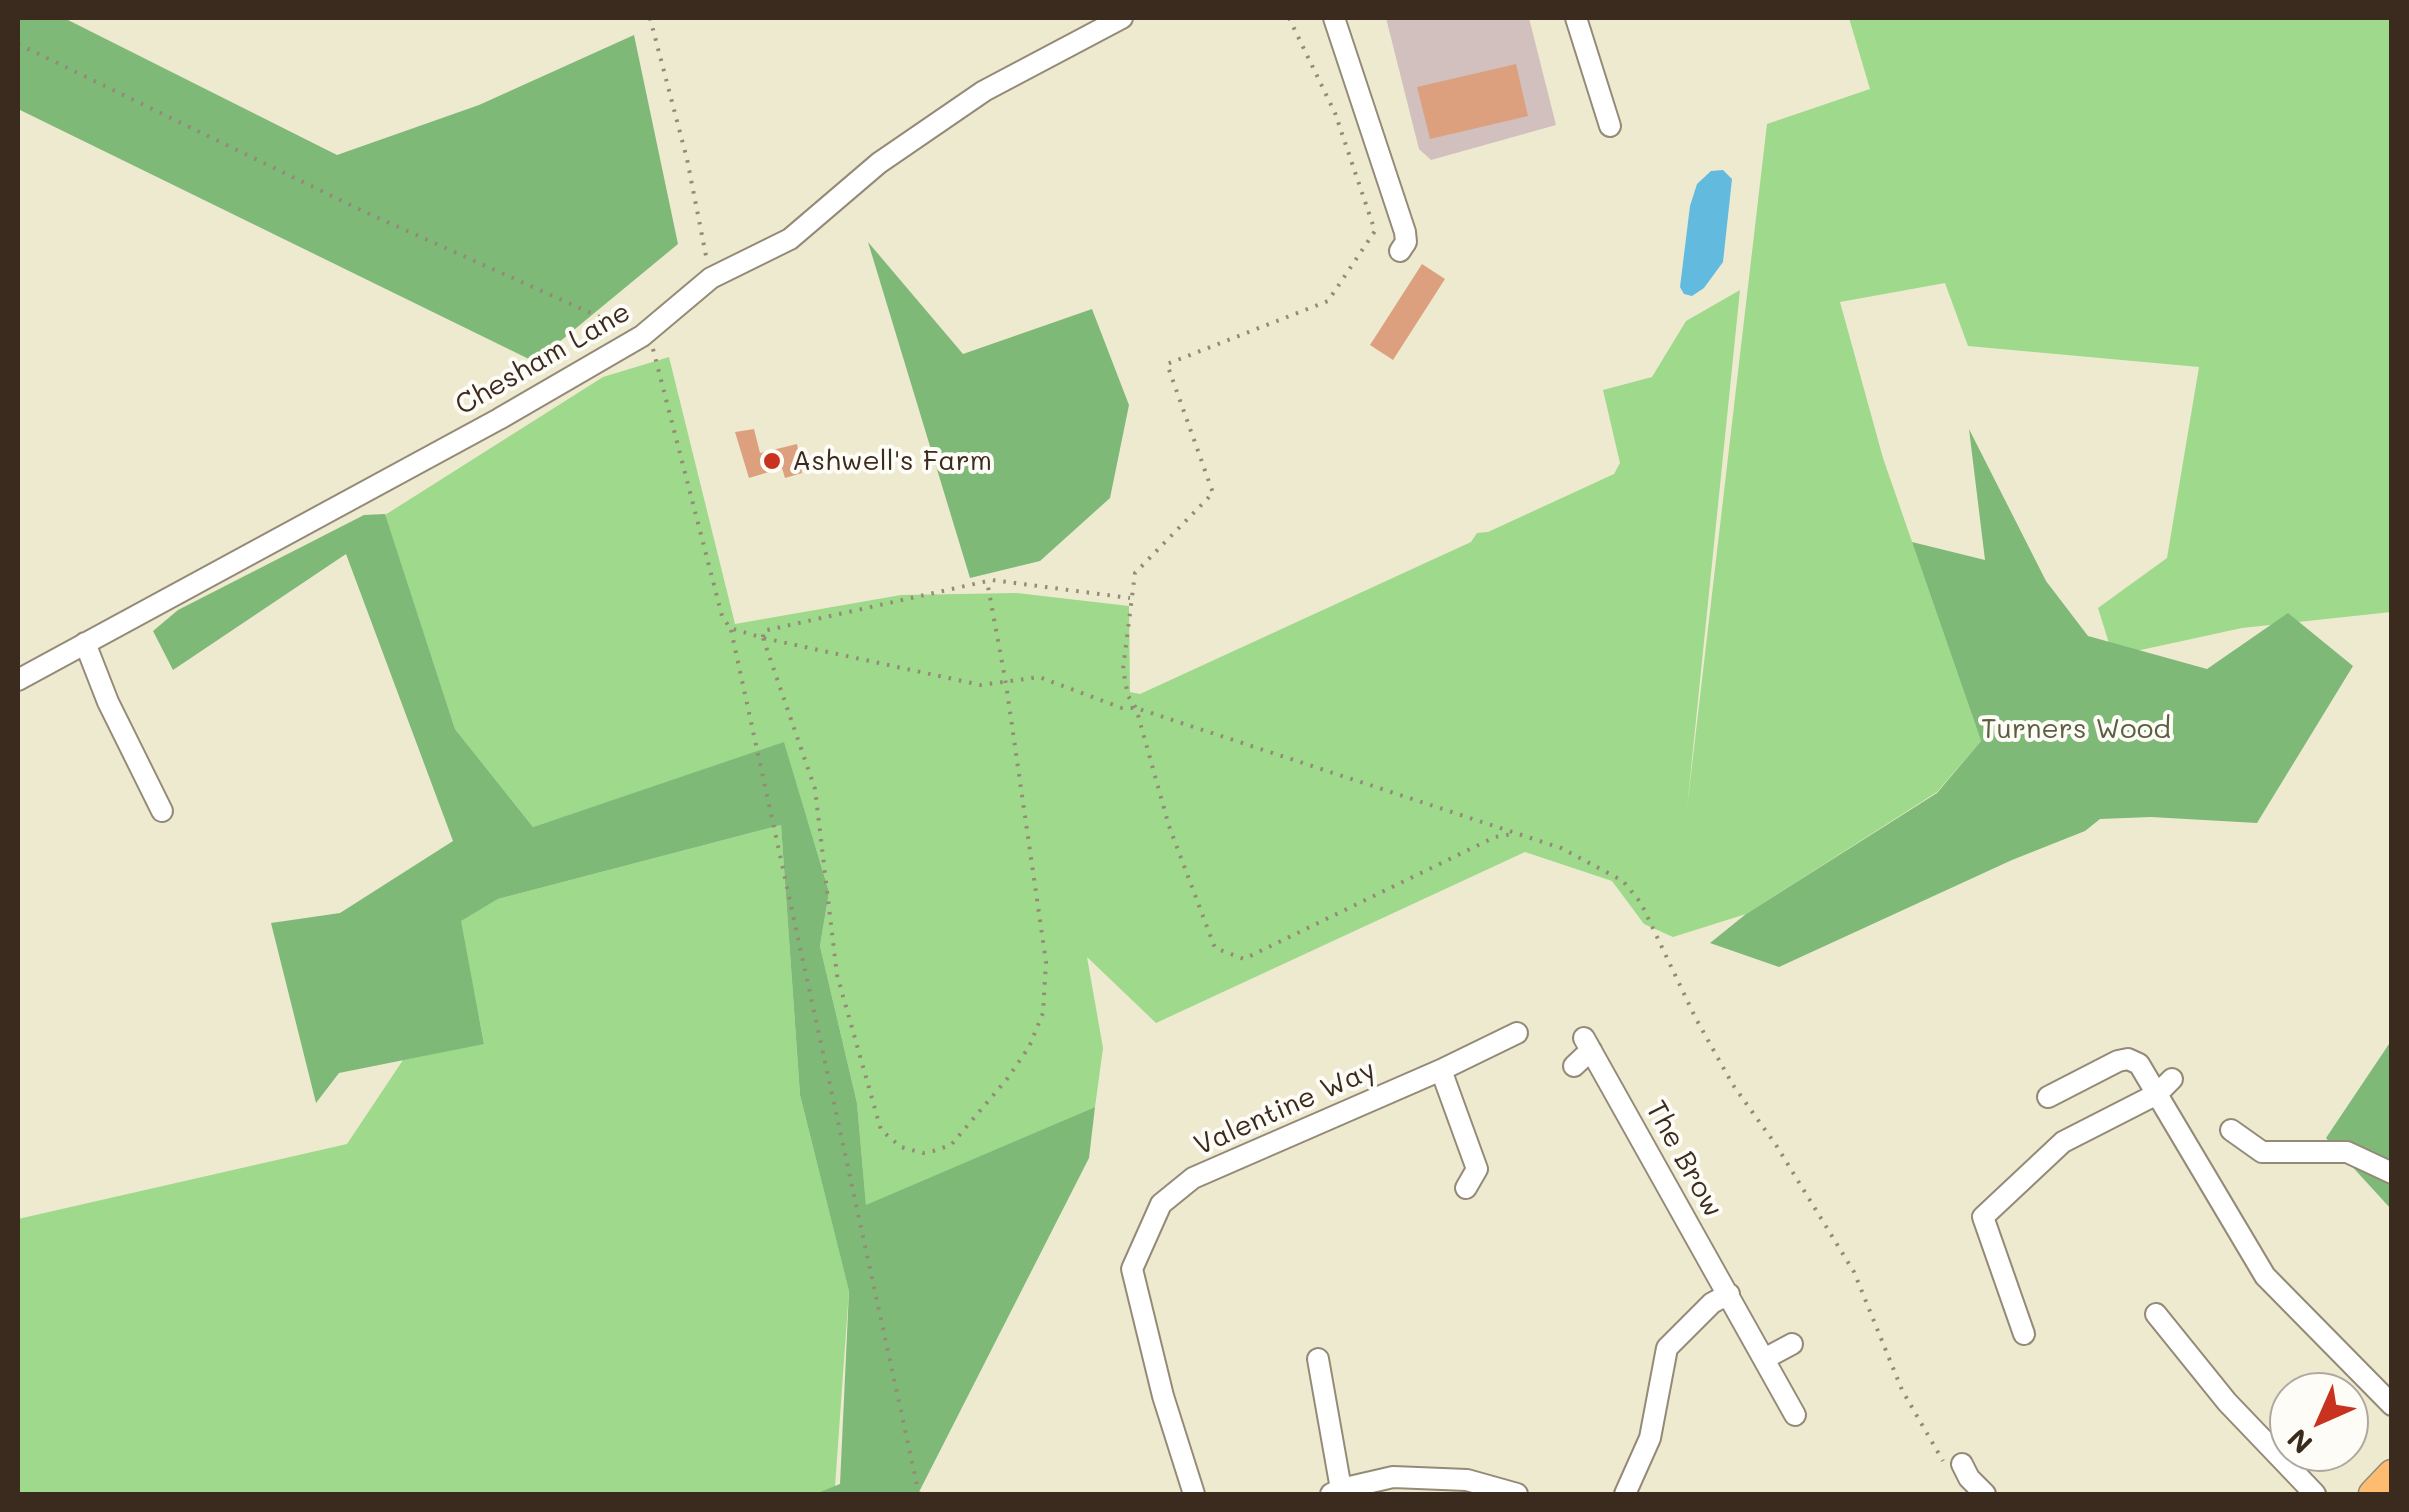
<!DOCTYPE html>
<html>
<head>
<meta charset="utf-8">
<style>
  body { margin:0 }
  #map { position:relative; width:2409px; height:1512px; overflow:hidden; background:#eeead0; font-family:Mali,sans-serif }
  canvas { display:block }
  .frame { position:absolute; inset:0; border:20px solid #3b2a1e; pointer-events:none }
  .north { position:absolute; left:2269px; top:1372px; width:100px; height:100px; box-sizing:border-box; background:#fdfcf7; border:2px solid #afa8a0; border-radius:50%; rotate:225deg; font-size:28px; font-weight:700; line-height:40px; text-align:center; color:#3b2a1e }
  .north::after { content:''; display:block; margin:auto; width:35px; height:45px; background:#c8321e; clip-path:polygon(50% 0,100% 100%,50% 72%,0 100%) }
</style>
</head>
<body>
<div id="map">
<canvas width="2409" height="1512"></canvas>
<div class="frame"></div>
<div class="north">N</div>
</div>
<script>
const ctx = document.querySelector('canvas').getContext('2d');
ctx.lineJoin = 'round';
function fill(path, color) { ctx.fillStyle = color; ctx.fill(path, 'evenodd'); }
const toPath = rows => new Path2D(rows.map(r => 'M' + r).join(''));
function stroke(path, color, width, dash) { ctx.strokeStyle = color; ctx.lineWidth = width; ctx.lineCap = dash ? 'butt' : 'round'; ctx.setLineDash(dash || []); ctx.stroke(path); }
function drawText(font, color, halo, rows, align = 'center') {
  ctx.font = font + ' Mali,sans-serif'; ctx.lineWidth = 8; ctx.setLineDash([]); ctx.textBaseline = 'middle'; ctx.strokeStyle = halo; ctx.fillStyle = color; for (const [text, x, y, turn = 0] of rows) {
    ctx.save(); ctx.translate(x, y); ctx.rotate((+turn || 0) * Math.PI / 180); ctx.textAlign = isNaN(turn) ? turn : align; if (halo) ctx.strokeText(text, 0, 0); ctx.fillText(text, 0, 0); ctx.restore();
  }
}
const industrial = toPath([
  [1386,18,1529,18,1556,125,1431,160,1419,149]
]);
const green = toPath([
  [1849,18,2391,18,2391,612,2242,628,2113,656,2098,608,2167,558,2199,367,1968,346,1945,283,1840,302,1883,458,1981,741,1937,792,1746,914,1673,937,1644,924,1612,881,1525,852,1156,1023,1087,957,1103,1048,1095,1107,866,1206,857,1103,820,946,829,892,784,743,533,827,455,729,385,515,603,377,669,357,735,624,901,595,1017,593,1129,606,1130,692,1140,694,1471,542,1477,533,1488,532,1614,474,1620,463,1603,390,1652,377,1686,321,1740,290,1687,808,1767,124,1870,89],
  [781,825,800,1095,849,1290,835,1487,815,1494,18,1494,18,1219,347,1144,403,1060,484,1043,460,921,498,899]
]);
const forest = toPath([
  [18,18,64,18,337,155,479,105,634,35,678,244,535,362,18,109],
  [868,242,963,354,1092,309,1129,405,1110,498,1040,561,970,578],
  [1969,429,2046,581,2088,636,2207,669,2288,613,2353,666,2257,823,2151,817,2100,819,2085,831,2012,860,1779,967,1710,943,1746,914,1937,793,1981,741,1912,542,1985,560],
  [385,514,455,729,533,827,784,742,829,892,820,946,857,1103,866,1205,1095,1107,1089,1158,918,1494,815,1494,840,1484,849,1291,800,1095,781,825,498,899,461,921,484,1044,339,1073,316,1103,271,923,340,913,453,841,346,554,173,670,153,631,178,610,364,515],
  [2391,1041,2391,1209,2326,1138]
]);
const water = toPath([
  [1723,170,1732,179,1723,262,1704,288,1692,296,1684,294,1680,287,1690,206,1697,184,1711,171]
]);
const building = toPath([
  [1516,64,1528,116,1430,139,1417,87],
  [1422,264,1445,279,1393,360,1370,345],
  [754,429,760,453,797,444,802,473,785,478,782,468,749,478,735,432]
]);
const path = toPath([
  [650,18,687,159,707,261],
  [1289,18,1335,113,1375,231,1328,301,1167,364,1213,493,1135,573,1123,669,1128,696,1136,708,1169,826,1215,948,1244,959,1495,837,1513,834],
  [18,44,365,212,620,326],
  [653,349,722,616,730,628,763,638,981,685,1039,677,1122,708,1136,708,1561,848,1623,881,1641,903,1695,1017,1733,1085,1776,1145,1854,1272,1902,1390,1943,1461],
  [731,630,919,1494],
  [763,637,763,631,992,580,1130,598],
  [763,638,815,789,837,975,881,1130,901,1147,923,1153,933,1151,951,1145,1007,1079,1029,1047,1043,1013,1046,962,1006,684,987,581]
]);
const minor = toPath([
  [1334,18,1405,232,1406,242,1400,251],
  [1576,18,1610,126],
  [85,643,108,702,162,811],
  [18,680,499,419,642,336,711,278,790,239,879,163,984,91,1122,18],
  [1584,1038,1795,1415],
  [1574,1066,1591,1050],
  [1441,1070,1477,1169,1466,1188],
  [2048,1097,2118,1061,2128,1059,2139,1064,2265,1276,2392,1405],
  [2231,1130,2262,1152,2347,1152,2392,1173],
  [2156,1314,2227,1402,2315,1494],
  [2024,1334,1983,1217,2063,1142,2157,1094,2172,1079],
  [1318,1359,1341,1489],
  [1764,1359,1792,1344],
  [1962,1464,1969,1478,1985,1494],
  [1194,1494,1163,1396,1132,1269,1161,1204,1193,1178,1441,1070,1517,1033],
  [1331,1494,1341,1489,1393,1477,1467,1480,1517,1494],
  [1625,1494,1650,1438,1667,1348,1712,1303,1729,1294]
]);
const highway = toPath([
  [2373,1494,2392,1474]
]);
const markers = [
  [772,461,10,"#c8321e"]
];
const streetNames = [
  ["Chesham Lane",543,359,-30],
  ["Valentine Way",1285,1108,-24],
  ["The Brow",1684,1159,61]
];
const poiNames = [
  ["Ashwell's Farm",792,461]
];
const parkNames = [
  ["Turners Wood",2076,729]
];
fill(industrial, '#d1c0bd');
fill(green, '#9ed98c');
fill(forest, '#7eb978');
fill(water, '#62badf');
fill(building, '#dca07e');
stroke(minor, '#948a77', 24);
stroke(highway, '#948a77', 31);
stroke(path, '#948a77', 4, [2.5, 8]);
stroke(minor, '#fff', 20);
stroke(highway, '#fdbc6f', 28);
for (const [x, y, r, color] of markers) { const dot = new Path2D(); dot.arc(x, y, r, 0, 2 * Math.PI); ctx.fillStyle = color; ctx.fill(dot); stroke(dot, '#fdfcf7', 4); }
drawText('28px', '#3b2a1e', '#fdfcf7', streetNames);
drawText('28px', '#3b2a1e', '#fdfcf7', poiNames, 'left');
drawText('28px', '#595f3f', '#fdfcf7', parkNames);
</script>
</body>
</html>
